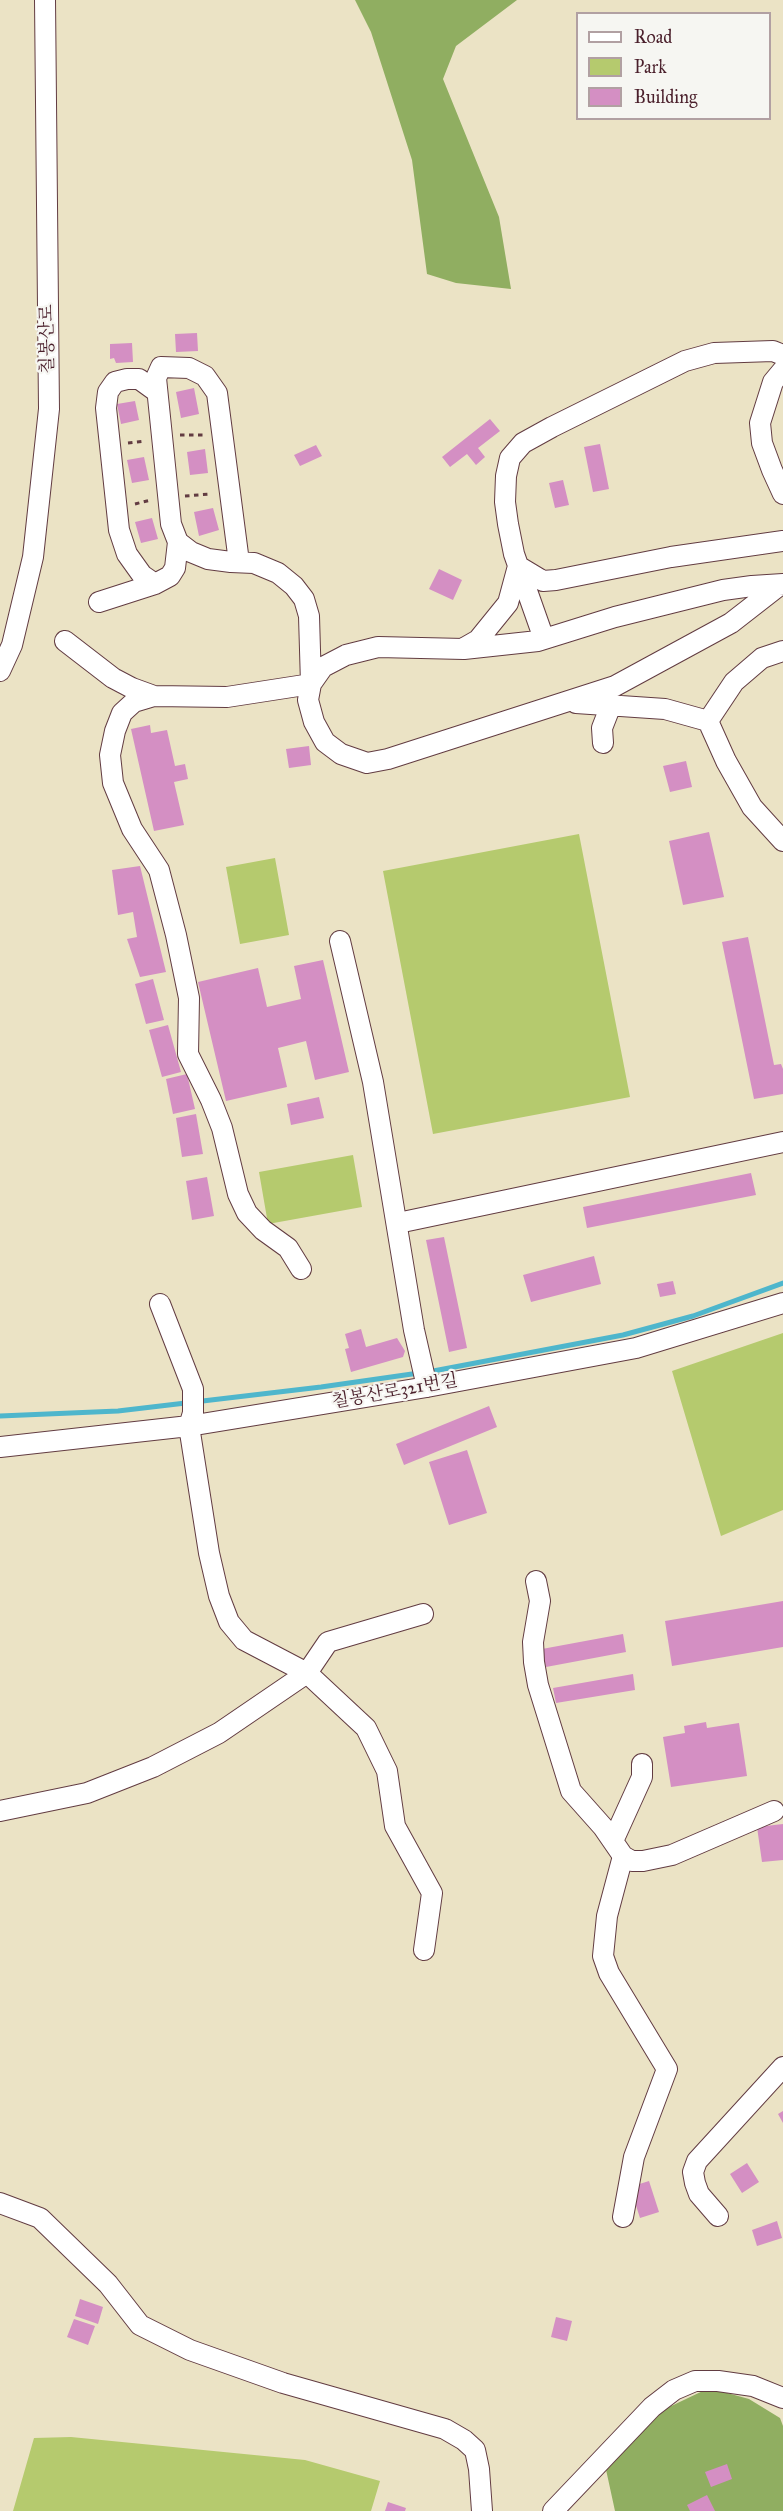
<!DOCTYPE html>
<html>
<head>
<meta charset="utf-8">
<style>
  body { margin:0 }
  #map { position:relative; width:783px; height:2511px; overflow:hidden; background:#ebe3c5; font-family:"IM FELL Great Primer",serif }
  canvas { display:block }
  .legend { position:absolute; left:576px; top:12px; width:195px; height:108px; box-sizing:border-box; background:#f6f6f2; border:2px solid #b1a0a2; margin:0; padding:8px 10px; list-style:none; font-size:18px; color:#4a1f2b }
  .legend li { display:flex; align-items:center; gap:12px; height:30px }
  .legend b { width:30px; border:2px solid #b1a0a2 }
</style>
</head>
<body>
<div id="map">
<canvas width="783" height="2511"></canvas>
<ul class="legend">
<li><b style="height:8px;background:#fff"></b>Road</li>
<li><b style="height:16px;background:#b5ca6e"></b>Park</li>
<li><b style="height:16px;background:#d48fc3"></b>Building</li>
</ul>
</div>
<script>
const ctx = document.querySelector('canvas').getContext('2d');
ctx.lineJoin = 'round';
function fill(path, color) { ctx.fillStyle = color; ctx.fill(path, 'evenodd'); }
const toPath = rows => new Path2D(rows.map(r => 'M' + r).join(''));
function stroke(path, color, width, dash) { ctx.strokeStyle = color; ctx.lineWidth = width; ctx.lineCap = dash ? 'butt' : 'round'; ctx.setLineDash(dash || []); ctx.stroke(path); }
function drawText(font, color, halo, rows, align = 'center') {
  ctx.font = font + ' "IM FELL Great Primer","Noto Serif KR",serif'; ctx.lineWidth = 4.5; ctx.setLineDash([]); ctx.textBaseline = 'middle'; ctx.strokeStyle = halo; ctx.fillStyle = color; for (const [text, x, y, turn = 0] of rows) {
    ctx.save(); ctx.translate(x, y); ctx.rotate((+turn || 0) * Math.PI / 180); ctx.textAlign = isNaN(turn) ? turn : align; if (halo) ctx.strokeText(text, 0, 0); ctx.fillText(text, 0, 0); ctx.restore();
  }
}
const green = toPath([
  [579,834,630,1097,433,1134,383,871],
  [275,858,289,935,240,944,226,867],
  [353,1155,362,1207,268,1224,259,1172],
  [783,1333,783,1510,721,1536,672,1371],
  [71,2437,305,2460,380,2481,371,2511,13,2511,34,2438]
]);
const forest = toPath([
  [355,0,517,0,456,46,443,79,499,217,511,289,456,283,427,274,412,160,371,32],
  [709,2388,749,2399,780,2418,783,2426,783,2511,615,2511,605,2465,665,2409]
]);
const stream = toPath([
  [428,1372,623,1335,693,1316,783,1283],
  [0,1416,118,1411,321,1387,419,1373]
]);
const building = toPath([
  [197,333,198,351,176,352,175,334],
  [132,343,133,362,116,363,114,358,110,359,110,344],
  [194,388,199,414,181,418,176,392],
  [135,401,139,420,121,424,117,404],
  [490,419,500,431,478,448,485,457,476,465,467,454,450,467,442,457],
  [600,444,609,489,593,492,584,447],
  [316,445,322,456,300,466,294,455],
  [205,449,208,473,190,475,187,452],
  [144,457,149,480,132,483,127,460],
  [563,480,569,505,555,508,549,483],
  [213,508,219,530,199,536,194,512],
  [152,518,158,539,141,543,135,522],
  [439,569,462,580,453,600,429,589],
  [150,725,151,733,167,730,175,766,185,764,188,779,174,782,184,825,154,831,131,729],
  [309,746,311,765,289,768,286,749],
  [686,761,692,787,670,792,663,766],
  [709,832,724,897,683,905,669,841],
  [140,866,166,972,140,977,127,939,137,937,133,912,118,915,112,870],
  [748,937,774,1065,781,1064,783,1069,783,1094,754,1099,722,942],
  [323,960,349,1072,315,1080,306,1041,278,1048,287,1087,226,1101,198,982,258,968,267,1007,301,999,294,966],
  [153,979,164,1020,146,1024,135,984],
  [168,1025,181,1072,162,1077,149,1030],
  [187,1074,195,1109,173,1114,166,1079],
  [319,1097,324,1118,291,1125,287,1104],
  [196,1114,203,1154,182,1157,176,1118],
  [751,1173,756,1195,587,1228,583,1207],
  [207,1177,214,1216,192,1220,186,1181],
  [444,1237,467,1348,449,1352,426,1240],
  [594,1256,601,1284,531,1302,523,1275],
  [673,1281,676,1294,660,1297,657,1284],
  [361,1329,366,1347,397,1338,405,1351,403,1357,351,1372,345,1349,349,1348,345,1334],
  [489,1406,497,1427,404,1465,396,1444],
  [467,1450,487,1513,449,1525,429,1462],
  [783,1601,783,1647,672,1666,665,1621],
  [623,1634,626,1652,546,1667,542,1649],
  [633,1674,635,1690,556,1703,553,1688],
  [706,1722,707,1728,739,1723,747,1776,671,1787,663,1737,685,1733,684,1726],
  [783,1824,783,1860,762,1862,757,1827],
  [783,2111,783,2123,778,2114],
  [747,2163,759,2182,742,2193,730,2174],
  [649,2181,659,2212,640,2218,630,2187],
  [777,2221,782,2238,757,2246,752,2230],
  [80,2299,103,2307,98,2324,75,2316],
  [556,2317,572,2321,567,2341,551,2337],
  [74,2319,95,2326,88,2345,67,2337],
  [727,2464,732,2479,711,2487,705,2472],
  [707,2495,715,2511,690,2511,687,2505],
  [388,2502,406,2508,405,2511,385,2511]
]);
const path = toPath([
  [180,435,206,435],
  [128,443,145,441],
  [185,496,211,494],
  [135,504,151,500]
]);
const minor = toPath([
  [783,370,773,382,760,423,762,443,772,470,783,494],
  [239,562,217,393,205,376,189,368,161,367,156,378,171,524,178,542,191,552,208,559,231,562,254,563,278,573,294,586,304,599,309,616,311,684,227,697,154,696,134,702,122,713,115,731,110,755,113,783,132,829,159,870,176,935,189,998,188,1054,211,1100,222,1128,238,1194,247,1213,263,1230,288,1248,301,1269],
  [155,584,142,575,127,554,119,530,106,408,108,392,115,382,127,379,139,379,157,392],
  [780,585,731,623,615,686,388,759,367,763,341,754,325,742,314,722,308,700,311,684,323,667,346,655,378,647,464,649,538,641,615,617,723,590,752,586,783,584],
  [99,602,155,584,170,576,175,568,178,542],
  [544,639,514,554,508,524,505,502,506,476,510,458,523,443,552,427,685,361,714,353,773,351,783,355],
  [65,641,113,678,132,688,154,696],
  [464,648,478,640,508,603,518,566,543,581,556,580,671,557,783,541],
  [0,671,12,645,33,557,49,409,45,0],
  [576,703,665,709,708,721,726,761,752,807,783,841],
  [708,721,734,682,762,658,783,651],
  [603,743,602,728,611,705],
  [340,941,373,1082,414,1330,427,1387],
  [398,1223,783,1142],
  [160,1304,193,1389,193,1413,189,1426,209,1553,219,1596,229,1622,244,1640,307,1673,366,1728,387,1771,395,1826,432,1893,424,1950],
  [0,1447,189,1426,427,1387,636,1348,783,1303],
  [536,1581,540,1601,533,1642,534,1662,538,1685,571,1791,603,1827,623,1856,632,1861,643,1861,672,1855,774,1811],
  [0,1811,87,1793,153,1767,219,1733,307,1673,328,1642,423,1614],
  [613,1841,642,1777,642,1764],
  [623,1856,607,1916,603,1956,609,1973,667,2069,634,2157,623,2217],
  [0,2203,40,2218,108,2284,140,2325,190,2350,283,2383,445,2429,464,2440,475,2450,479,2469,482,2511],
  [718,2216,699,2194,695,2183,693,2172,697,2161,783,2067],
  [553,2511,652,2407,674,2390,695,2381,718,2381,753,2386,783,2398]
]);
const streetNames = [
  ["칠봉산로",48,339,-91],
  ["칠봉산로321번길",395,1392,-10]
];
fill(green, '#b5ca6e');
fill(forest, '#90ae61');
stroke(stream, '#4eb6cc', 5);
fill(building, '#d48fc3');
stroke(minor, '#623c42', 22);
stroke(path, '#623c42', 3, [4.5, 4.5]);
stroke(minor, '#fff', 20);
drawText('18px', '#4a1f2b', '#f6f6f2', streetNames);
</script>
</body>
</html>
